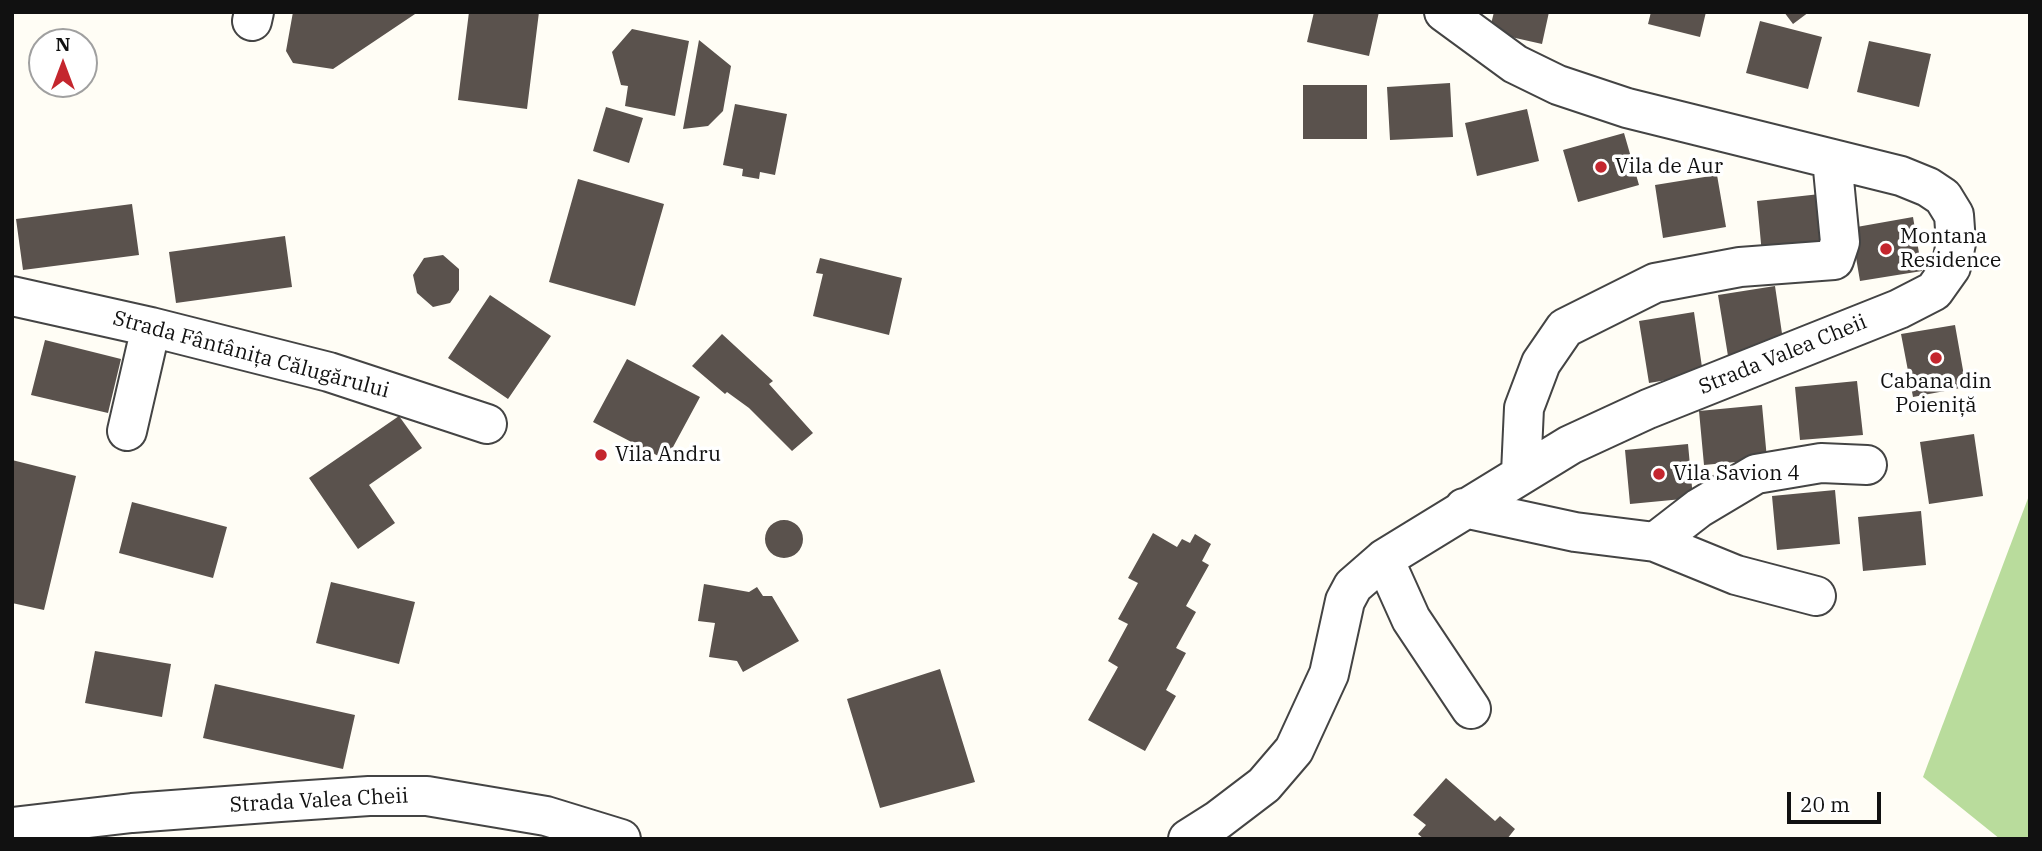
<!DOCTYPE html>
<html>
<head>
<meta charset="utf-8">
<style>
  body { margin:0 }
  #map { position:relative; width:2042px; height:851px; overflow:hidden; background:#fffdf5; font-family:"IBM Plex Serif",serif }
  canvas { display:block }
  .frame { position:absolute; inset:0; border:14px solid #111; pointer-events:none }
  .north { position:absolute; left:28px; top:28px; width:70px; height:70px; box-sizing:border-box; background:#fff; border:2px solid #a0a0a0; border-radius:50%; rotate:0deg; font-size:19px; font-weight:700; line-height:28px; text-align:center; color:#111 }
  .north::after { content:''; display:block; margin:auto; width:24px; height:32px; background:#c4262e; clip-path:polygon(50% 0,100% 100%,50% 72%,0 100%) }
  .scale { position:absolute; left:1787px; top:792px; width:94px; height:32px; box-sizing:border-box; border:4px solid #111; border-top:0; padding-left:9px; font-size:21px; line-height:24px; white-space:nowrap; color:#111; -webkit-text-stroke:5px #fff; paint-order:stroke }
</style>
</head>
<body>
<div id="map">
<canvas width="2042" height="851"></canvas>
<div class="frame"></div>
<div class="north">N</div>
<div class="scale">20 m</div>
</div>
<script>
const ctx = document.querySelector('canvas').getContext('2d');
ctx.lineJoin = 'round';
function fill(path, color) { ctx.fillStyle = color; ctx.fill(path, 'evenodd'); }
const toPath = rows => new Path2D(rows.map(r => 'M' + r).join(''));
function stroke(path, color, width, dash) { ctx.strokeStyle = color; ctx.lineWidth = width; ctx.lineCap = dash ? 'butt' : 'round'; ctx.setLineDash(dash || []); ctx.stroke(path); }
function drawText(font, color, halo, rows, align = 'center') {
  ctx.font = font + ' "IBM Plex Serif",serif'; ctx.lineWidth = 7; ctx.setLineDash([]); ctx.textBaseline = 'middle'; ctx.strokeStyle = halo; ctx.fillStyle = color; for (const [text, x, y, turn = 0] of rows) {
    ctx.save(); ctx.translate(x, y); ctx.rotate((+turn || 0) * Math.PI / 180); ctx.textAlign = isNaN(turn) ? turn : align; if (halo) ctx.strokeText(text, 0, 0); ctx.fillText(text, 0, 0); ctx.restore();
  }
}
const forest = toPath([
  [2030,493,2030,839,2000,839,1923,777]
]);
const building = toPath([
  [293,12,418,12,333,69,293,63,286,51],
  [469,12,539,12,527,109,458,100],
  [1314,12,1379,12,1369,56,1307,42],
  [1494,12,1549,12,1542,44,1489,32],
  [1651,12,1706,12,1700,37,1648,24],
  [1784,12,1809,12,1793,24],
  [1760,21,1822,37,1808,89,1746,73],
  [632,29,689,41,675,116,625,106,628,86,621,85,612,52],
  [699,40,731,66,723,111,708,126,683,129],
  [1869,41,1931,54,1919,107,1857,92],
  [1450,83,1453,137,1390,140,1387,87],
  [1303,85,1367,85,1367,139,1303,139],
  [735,104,787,114,775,175,760,172,759,179,742,176,743,169,723,165],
  [606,107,643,118,629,163,593,151],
  [1527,109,1539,161,1477,176,1465,123],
  [1624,133,1639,185,1578,202,1563,150],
  [1717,175,1726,227,1663,238,1655,185],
  [578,179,664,204,635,306,549,282],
  [1820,194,1825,248,1762,254,1757,201],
  [132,204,139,255,23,270,16,219],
  [1913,217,1922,271,1860,281,1851,228],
  [285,236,292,287,176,303,169,252],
  [443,255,459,269,459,290,450,303,433,307,417,293,413,275,424,258],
  [820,258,902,278,889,335,813,316,823,274,816,273],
  [1775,286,1784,347,1728,356,1718,295],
  [490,295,551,336,508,399,448,358],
  [1694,312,1703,374,1649,383,1639,321],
  [1955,325,1966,387,1913,397,1901,334],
  [722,334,773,381,769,384,813,433,792,451,749,408,727,392,725,394,692,366],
  [45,340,121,359,108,413,31,395],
  [627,359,700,397,666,460,593,422],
  [1857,381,1863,435,1800,440,1795,387],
  [1762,405,1767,459,1704,465,1699,411],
  [399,416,422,448,369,485,395,523,358,549,309,478],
  [1974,434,1983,496,1929,504,1920,442],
  [1688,444,1693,498,1630,504,1625,450],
  [12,460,76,476,44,610,12,603],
  [1835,490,1840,544,1777,550,1772,496],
  [132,502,227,527,213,578,119,553],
  [1921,511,1926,565,1863,571,1858,517],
  '765 539a19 19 0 1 1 38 0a19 19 0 1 1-38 0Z',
  [1153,533,1177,547,1182,539,1190,543,1195,534,1211,544,1202,561,1209,565,1186,606,1196,612,1176,648,1186,653,1166,690,1176,696,1145,751,1088,720,1118,667,1108,661,1128,624,1118,619,1138,583,1128,578],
  [331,582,415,602,399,664,316,643],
  [704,584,749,592,757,587,763,596,772,596,799,641,743,672,737,661,709,657,715,623,698,621],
  [95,651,171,664,162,717,85,703],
  [940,669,975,782,880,808,847,699],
  [215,684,355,715,343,769,203,738],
  [1446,778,1495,821,1500,816,1515,829,1507,839,1424,839,1418,834,1426,825,1413,815]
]);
const minor = toPath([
  [252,21,254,12],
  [12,296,151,327,329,372,487,424],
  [127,431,151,327],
  [1521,473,1524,408,1541,363,1565,328,1655,283,1740,267,1834,260,1840,242,1832,159],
  [1464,508,1575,532,1655,542,1736,575,1816,596],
  [1655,542,1699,508,1756,474,1821,463,1867,465],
  [1384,559,1411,619,1471,709],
  [12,827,132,813,280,802,369,796,427,796,546,816,621,839],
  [1188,839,1218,820,1264,785,1294,750,1329,674,1345,601,1353,586,1384,559,1570,445,1648,409,1899,309,1934,291,1951,267,1956,243,1954,215,1943,197,1928,187,1901,176,1627,108,1558,85,1515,64,1444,12]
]);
const markers = [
  [1601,167,7,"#c4262e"],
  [1886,249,7,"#c4262e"],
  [1936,358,7,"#c4262e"],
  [601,455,7,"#c4262e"],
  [1659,474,7,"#c4262e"]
];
const poiNames = [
  ["Vila de Aur",1615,167],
  ["Montana",1900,237],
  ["Residence",1900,261],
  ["Cabana din",1936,382,"center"],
  ["Poieniță",1936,406,"center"],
  ["Vila Andru",615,455],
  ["Vila Savion 4",1673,474]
];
const streetNames = [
  ["Strada Fântânița Călugărului",251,355,15],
  ["Strada Valea Cheii",1783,355,-22],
  ["Strada Valea Cheii",319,801,-3]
];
fill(forest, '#b9dc9c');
fill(building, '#5a524d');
stroke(minor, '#444', 42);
stroke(minor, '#fff', 38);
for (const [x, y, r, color] of markers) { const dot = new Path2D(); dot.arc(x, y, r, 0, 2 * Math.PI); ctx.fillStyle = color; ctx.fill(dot); stroke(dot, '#fff', 2.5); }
drawText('21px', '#111', '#fff', poiNames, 'left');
drawText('21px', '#111', '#fff', streetNames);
</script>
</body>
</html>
